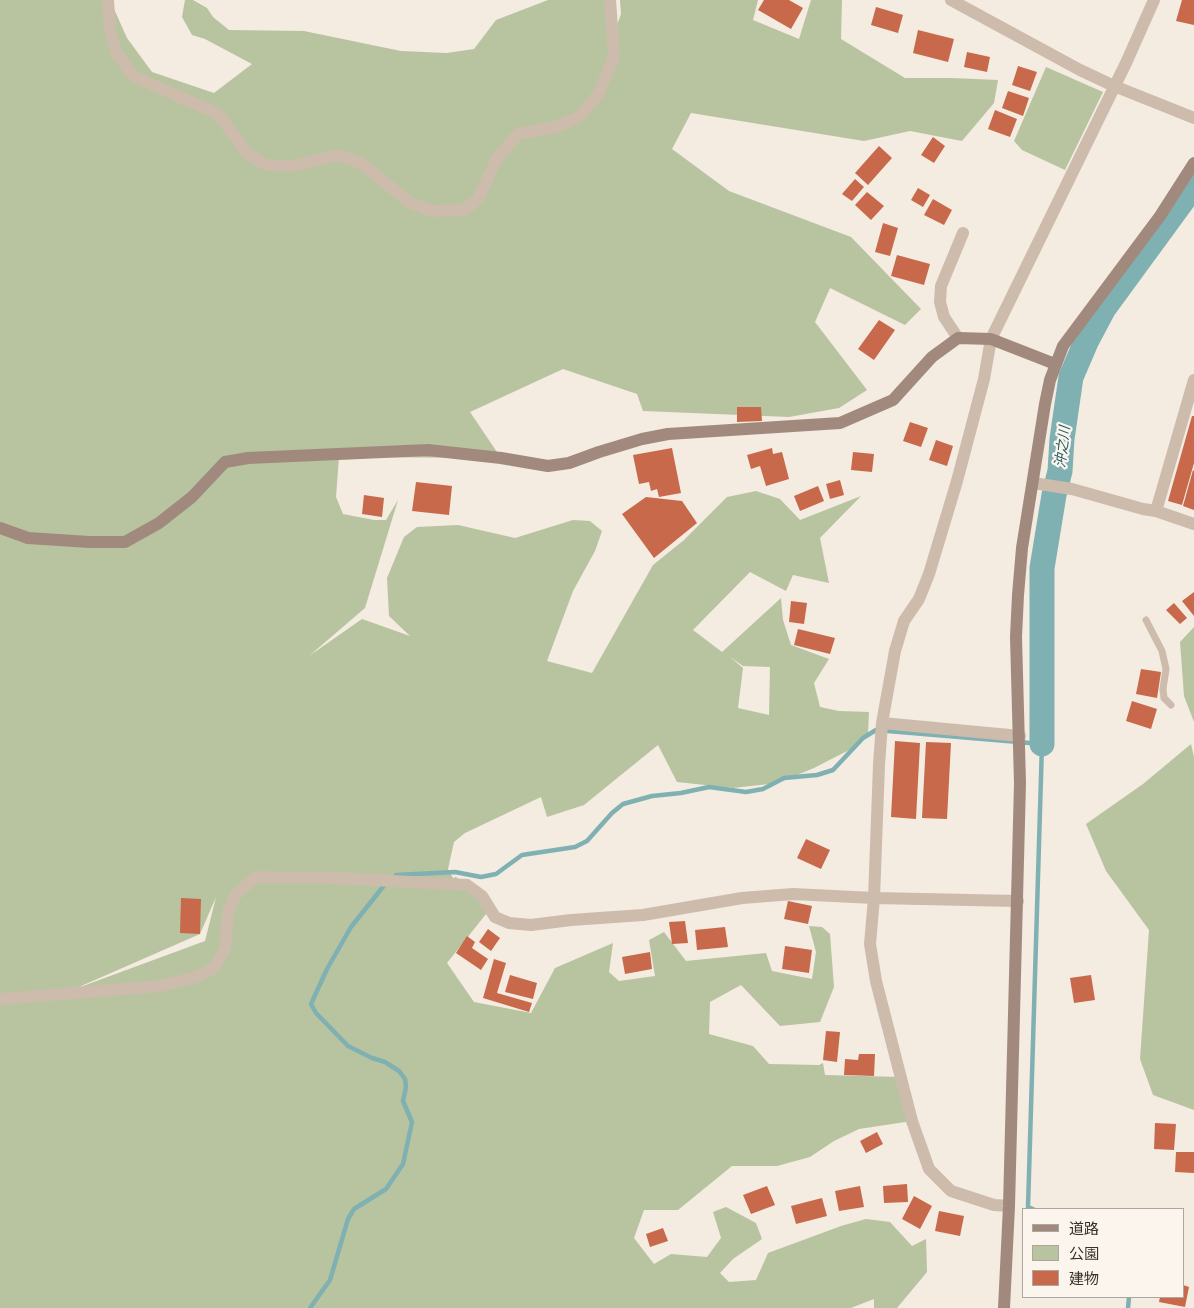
<!DOCTYPE html>
<html>
<head>
<meta charset="utf-8">
<style>
  body { margin:0 }
  #map { position:relative; width:1194px; height:1308px; overflow:hidden; background:#f4ebe1; font-family:"IBM Plex Sans","Noto Sans JP",sans-serif }
  canvas { display:block }
  .legend { position:absolute; left:1022px; top:1208px; width:162px; height:90px; box-sizing:border-box; background:#fbf5ee; border:1px solid #aea6a0; margin:0; padding:6px 9px; list-style:none; font-size:15px; color:#3b302b }
  .legend li { display:flex; align-items:center; gap:10px; height:25px }
  .legend b { width:25px; border:1px solid #aea6a0 }
</style>
</head>
<body>
<div id="map">
<canvas width="1194" height="1308"></canvas>
<ul class="legend">
<li><b style="height:6px;background:#a18a7d"></b>道路</li>
<li><b style="height:14px;background:#b8c4a0"></b>公園</li>
<li><b style="height:14px;background:#c8694b"></b>建物</li>
</ul>
</div>
<script>
const ctx = document.querySelector('canvas').getContext('2d');
ctx.lineJoin = 'round';
function fill(path, color) { ctx.fillStyle = color; ctx.fill(path, 'evenodd'); }
const toPath = rows => new Path2D(rows.map(r => 'M' + r).join(''));
function stroke(path, color, width, dash) { ctx.strokeStyle = color; ctx.lineWidth = width; ctx.lineCap = dash ? 'butt' : 'round'; ctx.setLineDash(dash || []); ctx.stroke(path); }
function drawText(font, color, halo, rows, align = 'center') {
  ctx.font = font + ' "IBM Plex Sans","Noto Sans JP",sans-serif'; ctx.lineWidth = 4.5; ctx.setLineDash([]); ctx.textBaseline = 'middle'; ctx.strokeStyle = halo; ctx.fillStyle = color; for (const [text, x, y, turn = 0] of rows) {
    ctx.save(); ctx.translate(x, y); ctx.rotate((+turn || 0) * Math.PI / 180); ctx.textAlign = isNaN(turn) ? turn : align; if (halo) ctx.strokeText(text, 0, 0); ctx.fillText(text, 0, 0); ctx.restore();
  }
}
const green = toPath([
  [0,0,110,0,127,38,152,72,214,93,252,64,205,39,192,35,182,17,185,0,193,0,207,8,213,17,229,30,304,31,401,51,447,53,474,49,496,20,548,0,609,0,613,36,621,14,620,0,758,0,753,20,799,39,811,0,842,0,841,39,905,78,952,78,998,80,994,103,962,141,910,131,864,141,691,113,672,149,729,191,851,237,921,309,905,325,830,288,815,322,867,390,839,408,789,417,643,411,637,394,563,369,470,412,501,458,339,457,336,497,343,514,374,520,386,520,398,500,365,608,309,656,362,619,410,636,389,616,387,578,404,537,417,527,458,525,515,538,573,520,590,521,602,531,595,551,573,591,547,661,592,673,653,565,684,540,727,497,756,491,780,499,800,520,861,496,820,538,829,583,793,575,786,591,750,572,693,630,722,652,781,598,783,620,791,645,829,659,814,683,820,707,839,711,869,712,868,733,851,749,814,768,778,783,733,788,677,782,658,745,584,805,547,817,541,797,465,833,454,842,448,869,453,878,456,877,490,909,447,963,474,1002,531,1013,555,968,613,943,609,972,619,981,655,976,649,940,664,932,686,961,766,953,772,971,812,979,816,952,809,926,822,927,830,934,834,987,820,1022,780,1026,741,985,710,1002,709,1034,753,1046,769,1064,819,1065,823,1063,825,1075,901,1077,912,1121,859,1129,834,1141,810,1157,777,1166,732,1166,678,1210,644,1210,634,1238,654,1264,671,1254,707,1257,721,1238,713,1212,726,1207,756,1223,762,1239,733,1259,720,1273,729,1282,756,1280,768,1253,841,1226,866,1219,890,1222,912,1246,926,1239,927,1272,897,1308,874,1308,874,1299,851,1308,0,1308],
  [730,657,743,666,770,667,769,715,738,708,743,668],
  [216,897,205,941,72,990,200,934],
  [1046,67,1103,92,1065,170,1022,150,1014,141],
  [1194,627,1194,722,1184,696,1180,642],
  [1191,744,1194,757,1194,1110,1153,1095,1140,1059,1149,930,1106,871,1086,824,1143,784]
]);
const stream = toPath([
  [396,875,455,872,481,877,496,874,522,855,575,847,587,841,612,813,623,804,652,796,681,793,709,787,746,792,763,789,784,778,817,775,833,770,863,738,876,730,1042,744,1028,1207,1033,1209],
  [310,1308,330,1280,348,1219,354,1209,386,1189,403,1164,412,1122,403,1101,406,1087,405,1079,399,1071,385,1062,372,1058,348,1046,316,1013,311,1004,327,969,351,927,386,883],
  [1128,1308,1129,1297]
]);
const river = toPath([
  [1042,744,1042,568,1054,495,1060,471,1062,439,1071,377,1086,342,1104,308,1194,185]
]);
const building = toPath([
  [764,0,789,0,803,8,791,29,758,10],
  [1182,0,1194,0,1194,25,1176,21],
  [876,7,903,15,898,33,871,25],
  [918,30,954,39,948,62,913,53],
  [967,52,990,57,987,72,964,67],
  [1018,66,1037,72,1030,91,1012,85],
  [1008,91,1029,98,1023,116,1002,108],
  [995,110,1017,119,1010,137,988,129],
  [933,137,945,146,934,163,921,155],
  [879,146,892,158,868,185,855,173],
  [855,179,864,187,852,201,842,194],
  [918,188,930,195,923,207,911,200],
  [867,192,884,206,871,220,855,205],
  [933,199,952,210,944,225,924,215],
  [883,223,898,228,890,256,875,252],
  [897,255,930,264,924,285,891,276],
  [879,320,895,330,874,360,858,349],
  [737,407,761,407,762,421,737,422],
  [1192,416,1194,416,1194,463,1182,505,1168,501],
  [910,422,928,428,921,447,903,441],
  [936,440,953,446,947,466,929,460],
  [672,448,681,493,659,497,657,489,651,491,649,482,639,484,633,455],
  [772,448,773,454,782,452,789,479,766,486,760,466,751,469,747,455],
  [853,452,874,454,872,472,851,470],
  [1193,470,1194,471,1194,510,1183,506],
  [840,480,844,495,830,499,826,484],
  [416,482,452,486,449,515,412,511],
  [818,486,824,501,800,511,794,496],
  [364,495,384,498,382,517,362,514],
  [646,497,682,501,697,523,654,558,622,514],
  [1194,592,1194,616,1182,601],
  [791,601,807,603,804,624,789,622],
  [1174,603,1187,618,1180,624,1166,610],
  [798,629,835,638,830,654,794,645],
  [1141,669,1161,672,1157,698,1136,694],
  [1132,701,1157,709,1151,729,1126,721],
  [895,741,920,743,916,819,891,817],
  [926,742,951,743,947,819,922,818],
  [806,839,830,850,821,869,797,858],
  [181,898,201,899,200,934,180,933],
  [788,901,812,906,808,924,784,919],
  [685,921,688,943,672,944,669,922],
  [725,927,728,947,697,950,695,930],
  [488,929,500,938,491,951,479,942],
  [467,936,475,942,472,948,488,959,481,970,456,953],
  [785,946,812,950,809,973,782,969],
  [650,952,652,969,625,974,622,957],
  [494,959,506,963,497,993,532,1003,529,1012,483,998],
  [510,975,537,983,533,999,505,992],
  [1091,975,1095,1000,1074,1003,1070,978],
  [826,1031,840,1032,837,1062,823,1060],
  [859,1054,875,1054,874,1076,844,1075,845,1059,858,1060],
  [1155,1123,1176,1124,1174,1150,1154,1149],
  [877,1132,883,1144,866,1153,860,1141],
  [1176,1152,1194,1152,1194,1173,1175,1172],
  [907,1184,908,1202,884,1203,883,1186],
  [767,1186,775,1205,751,1214,743,1195],
  [860,1186,864,1207,839,1211,835,1191],
  [914,1196,932,1206,920,1229,902,1219],
  [822,1198,827,1216,796,1224,791,1206],
  [939,1211,964,1216,960,1236,935,1231],
  [663,1228,668,1241,650,1247,646,1234],
  [1183,1285,1189,1287,1185,1307,1159,1302,1160,1297,1183,1297]
]);
const lane = toPath([
  [1146,620,1162,651,1166,669,1163,689,1164,698,1171,705]
]);
const street = toPath([
  [108,0,110,30,116,52,133,76,218,114,248,154,266,165,292,166,338,155,361,163,409,202,432,211,464,210,478,199,497,158,518,134,556,127,579,117,599,93,614,56,610,0],
  [951,0,1080,70,1114,86,1194,118],
  [958,338,944,317,940,302,941,286,963,233],
  [1033,483,1072,489,1143,509,1156,511,1194,524],
  [1156,511,1194,380],
  [882,723,1020,736],
  [0,999,160,986,193,978,213,969,225,949,228,912,235,896,255,877,336,878,467,885,482,896,495,917,509,923,531,925,571,920,643,915,742,898,793,894,874,898,1018,901],
  [1009,1206,994,1205,951,1191,929,1169,912,1121,876,981,870,944,874,898,879,765,882,723,895,651,904,621,919,599,929,574,957,481,984,379,991,339,1126,63,1154,0]
]);
const secondary = toPath([
  [0,528,28,538,89,542,125,542,159,523,192,497,225,462,248,458,428,450,501,458,548,466,569,463,599,452,642,439,668,434,840,423,893,400,932,357,958,338,991,339,1055,364],
  [1004,1308,1009,1206,1020,783,1016,637,1018,595,1022,548,1045,404,1050,380,1063,346,1160,216,1194,163]
]);
const waterNames = [
  ["沖之川",1063,447,-83]
];
fill(green, '#b8c4a0');
stroke(stream, '#7fb0b2', 4.5);
stroke(river, '#7fb0b2', 25);
fill(building, '#c8694b');
stroke(lane, '#cdbbac', 7);
stroke(street, '#cdbbac', 12);
stroke(secondary, '#a18a7d', 12);
drawText('italic 14px', '#1f5a5e', '#fbf5ee', waterNames);
</script>
</body>
</html>
